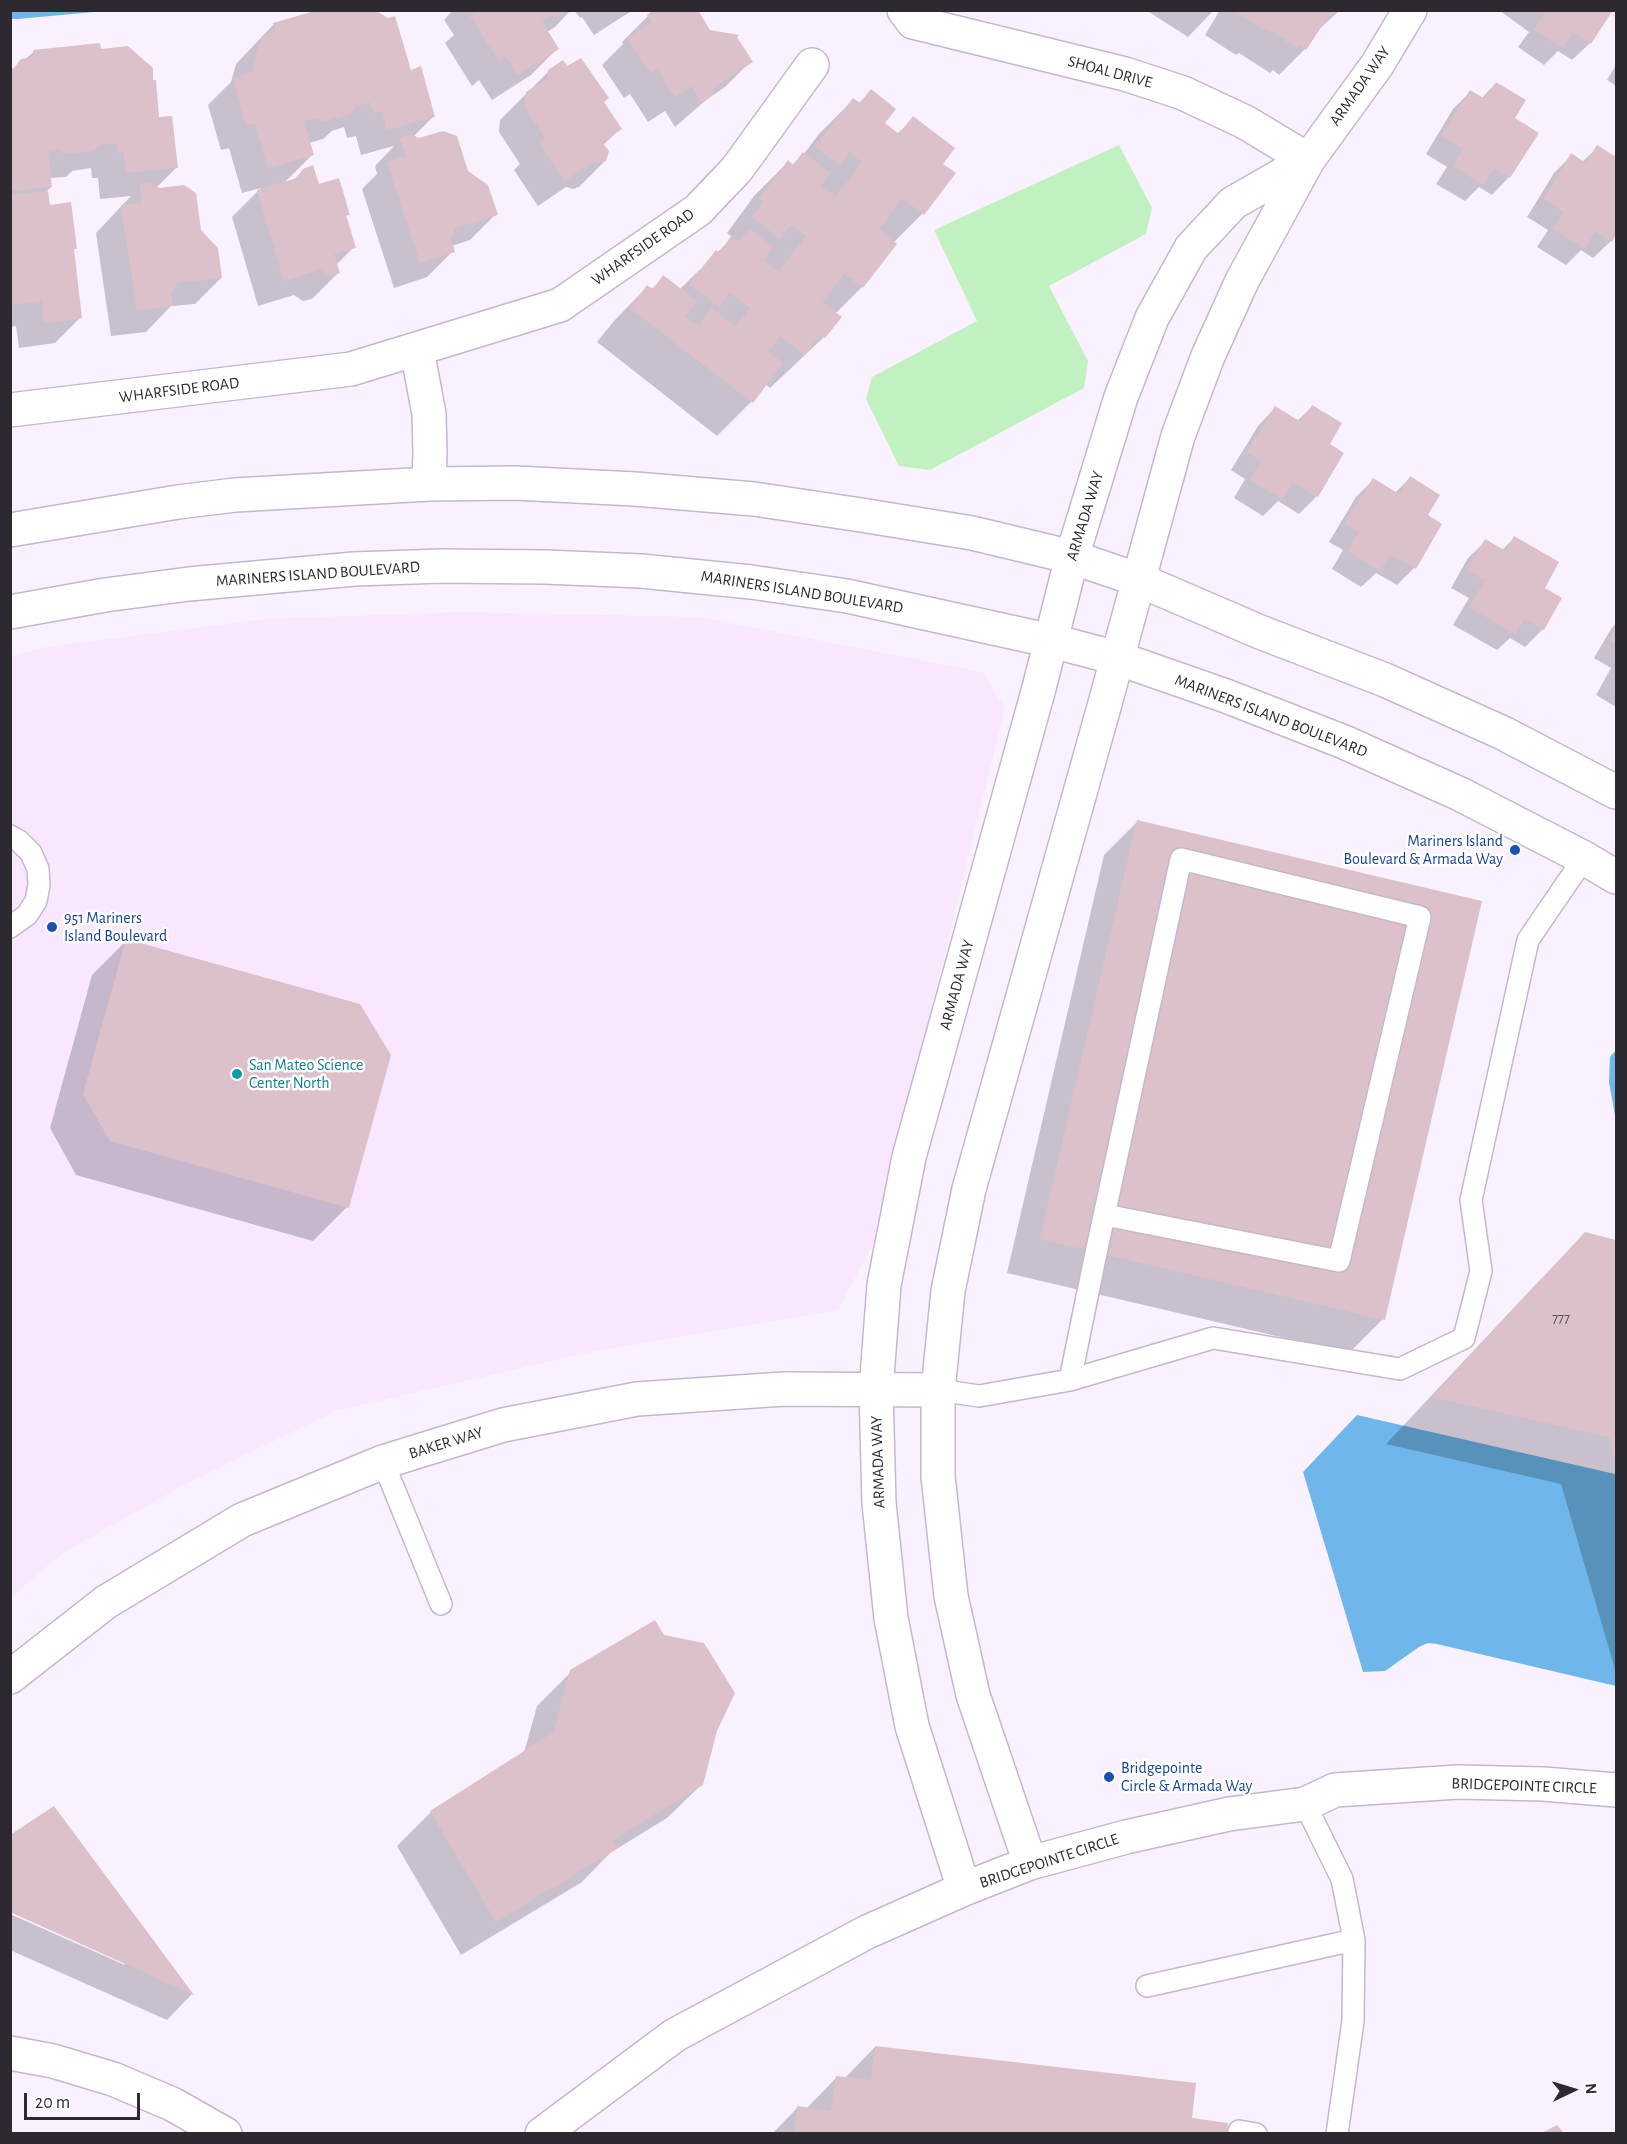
<!DOCTYPE html>
<html>
<head>
<meta charset="utf-8">
<style>
  body { margin:0 }
  #map { position:relative; width:1627px; height:2144px; overflow:hidden; background:#faf1ff; font-family:"Alegreya Sans",sans-serif }
  canvas { display:block }
  .frame { position:absolute; inset:0; border:12px solid #2e2831; pointer-events:none }
  .north { position:absolute; left:1543px; top:2060px; width:60px; height:60px; -webkit-text-stroke:4px #fff; paint-order:stroke; rotate:86deg; font-size:16px; font-weight:700; line-height:24px; text-align:center; color:#2e2831 }
  .north::after { content:''; display:block; margin:auto; width:21px; height:27px; background:#2e2831; clip-path:polygon(50% 0,100% 100%,50% 72%,0 100%) }
  .scale { position:absolute; left:24px; top:2093px; width:116px; height:27px; box-sizing:border-box; border:3px solid #2e2831; border-top:0; padding-left:8px; font-size:18px; line-height:21px; white-space:nowrap; color:#2e2831; -webkit-text-stroke:4px #fff; paint-order:stroke }
</style>
</head>
<body>
<div id="map">
<canvas width="1627" height="2144"></canvas>
<div class="frame"></div>
<div class="north">N</div>
<div class="scale">20 m</div>
</div>
<script>
const ctx = document.querySelector('canvas').getContext('2d');
ctx.lineJoin = 'round';
function fill(path, color) { ctx.fillStyle = color; ctx.fill(path, 'evenodd'); }
const toPath = rows => new Path2D(rows.map(r => 'M' + r).join(''));
function stroke(path, color, width, dash) { ctx.strokeStyle = color; ctx.lineWidth = width; ctx.lineCap = dash ? 'butt' : 'round'; ctx.setLineDash(dash || []); ctx.stroke(path); }
function drawText(font, color, halo, rows, align = 'center') {
  ctx.font = font + ' "Alegreya Sans",sans-serif'; ctx.lineWidth = 5; ctx.setLineDash([]); ctx.textBaseline = 'middle'; ctx.strokeStyle = halo; ctx.fillStyle = color; for (const [text, x, y, turn = 0] of rows) {
    ctx.save(); ctx.translate(x, y); ctx.rotate((+turn || 0) * Math.PI / 180); ctx.textAlign = isNaN(turn) ? turn : align; if (halo) ctx.strokeText(text, 0, 0); ctx.fillText(text, 0, 0); ctx.restore();
  }
}
const built = toPath([
  [461,612,699,617,982,672,1005,708,873,1244,838,1310,586,1353,335,1411,186,1484,64,1552,11,1597,11,656,46,647,265,619]
]);
const green = toPath([
  [1119,145,1152,208,1146,234,1049,286,1088,361,1084,388,930,470,899,466,866,399,872,377,977,321,934,230]
]);
const water = toPath([
  [11,10,105,10,105,11,18,19,11,19],
  [1616,1050,1616,1121,1609,1082,1610,1057],
  [1357,1415,1615,1474,1616,1481,1616,1686,1437,1644,1428,1643,1419,1647,1385,1671,1363,1672,1303,1472]
]);
const shadow = toPath([
  [453,10,571,10,555,27,547,32,557,49,531,75,492,100,479,80,472,86,445,43,454,35,444,20],
  [574,10,633,10,594,35,582,17,580,18],
  [656,10,751,61,725,87,706,100,675,127,665,111,648,122,630,94,624,98,602,65,623,44,622,42,648,16],
  [1146,10,1214,10,1188,37],
  [1220,10,1340,10,1315,33,1305,49,1279,75,1273,70,1270,73,1239,53,1236,55,1205,35],
  [1499,10,1611,10,1590,43,1572,60,1558,51,1544,65,1518,47,1529,32],
  [274,24,410,71,434,116,413,137,467,172,496,214,470,240,452,246,453,251,427,277,394,288,362,189,377,174,375,166,394,146,361,155,356,136,347,138,344,127,332,131,323,139,309,143,312,155,283,184,293,180,304,170,349,214,345,217,354,247,336,265,338,273,312,299,303,301,294,295,258,306,232,217,261,188,242,193,229,148,221,150,208,105,231,82,236,64],
  [99,51,158,119,176,168,156,188,200,230,221,278,195,304,171,306,146,332,111,336,96,233,131,196,100,199,98,178,92,178,91,168,72,171,66,177,50,178,51,187,47,191,48,207,75,248,72,251,81,317,55,343,19,348,16,326,10,327,10,71,34,52],
  [1616,65,1616,86,1607,80],
  [549,71,602,103,620,129,603,145,605,161,579,187,573,189,566,187,538,206,514,170,520,164,499,132,500,120],
  [1496,83,1513,118,1509,177,1492,195,1479,187,1465,201,1436,184,1447,167,1426,154,1453,109,1470,92,1481,99],
  [871,91,883,124,897,134,914,118,940,164,922,214,893,243,862,287,835,314,824,337,770,388,765,384,751,402,717,436,597,342,614,321,647,287,651,290,664,277,680,289,726,244,731,236,727,233,754,196,788,162,792,165,803,155,819,134,853,100,858,104],
  [1598,147,1616,159,1616,178,1614,182,1616,183,1616,231,1611,241,1593,258,1581,250,1566,265,1537,247,1548,230,1527,217,1554,173,1572,155,1582,162],
  [1312,407,1328,445,1342,453,1316,497,1299,514,1278,501,1263,516,1234,498,1245,479,1231,470,1258,426,1275,408,1297,421],
  [1410,478,1426,516,1414,568,1397,585,1376,573,1361,587,1332,569,1343,550,1329,542,1356,497,1373,480,1395,493],
  [1514,538,1543,588,1560,598,1543,629,1525,647,1510,638,1497,650,1453,625,1469,598,1451,588,1468,558,1486,541,1502,550],
  [1616,623,1616,707,1596,695,1611,668,1594,658,1611,629],
  [1138,821,1383,1319,1349,1353,1007,1273,1104,855],
  [126,941,347,1207,313,1241,76,1175,50,1128,92,975],
  [1586,1234,1616,1241,1616,1673,1561,1484,1386,1444,1538,1282],
  [571,1672,716,1730,702,1784,667,1818,610,1853,582,1882,461,1955,397,1846,431,1812,524,1753,537,1706],
  [53,1808,192,1994,167,2020,10,1950,10,1914,125,1965],
  [875,2047,1190,2119,1225,2134,772,2134,798,2107,806,2109,836,2078,844,2079]
]);
const building = toPath([
  [318,10,375,10,388,18,395,16,411,70,421,66,435,117,387,130,382,111,373,113,370,102,356,106,351,114,321,122,316,118,304,121,314,155,268,168,255,123,246,125,233,78,252,72,262,36,275,32,273,23],
  [479,10,568,10,558,17,549,16,542,21,559,49,518,75,506,56,499,61,470,16],
  [653,10,698,10,710,30,739,35,737,37,753,62,714,87,712,96,702,103,692,86,675,97,657,69,651,73,627,38,652,22,647,15],
  [1233,10,1341,10,1328,17,1306,50,1299,44,1297,48,1265,27,1264,30],
  [1540,10,1613,10,1591,44,1573,32,1563,48,1534,30,1545,14],
  [100,43,101,49,128,46,153,68,153,80,156,80,159,117,172,116,178,168,126,173,124,152,118,153,116,143,99,145,94,151,64,154,59,149,48,150,52,187,10,191,10,73,21,59,34,57,33,50],
  [581,58,609,98,604,102,622,129,602,142,609,151,606,161,600,163,593,162,564,181,539,143,545,138,525,107,525,100,526,92,547,79,548,70,563,60,567,66],
  [1496,82,1526,100,1515,118,1539,133,1510,178,1494,168,1483,185,1453,166,1463,149,1442,136,1470,90,1485,99],
  [871,89,896,109,885,123,899,134,913,116,955,148,943,164,956,173,924,215,902,198,879,229,897,244,863,288,844,273,822,302,842,317,825,338,820,335,805,355,780,336,768,352,783,363,753,403,630,308,647,285,653,289,663,275,697,301,685,316,699,326,712,308,736,327,750,308,730,293,719,307,689,284,716,250,719,252,732,236,739,242,749,229,773,247,763,260,778,272,806,236,791,225,780,239,752,217,764,202,760,198,788,160,793,165,803,152,830,173,821,185,836,197,862,162,849,152,839,165,815,147,853,98,860,103],
  [443,131,457,136,468,171,488,185,498,215,455,228,451,238,455,252,420,263,387,162,406,156,400,138,411,134,419,138],
  [1597,145,1616,157,1616,234,1612,242,1595,231,1585,248,1553,229,1564,212,1544,199,1571,153,1586,163],
  [313,165,319,184,339,178,350,215,346,215,356,248,334,254,340,273,330,276,321,269,284,281,257,190,297,178,303,169],
  [152,183,159,188,184,185,196,193,201,230,218,248,222,278,178,283,171,292,173,306,137,310,121,205,142,203,140,184],
  [48,191,50,205,71,202,77,249,74,249,82,318,44,323,42,301,10,305,10,195],
  [1312,405,1342,423,1330,444,1344,453,1318,497,1292,482,1282,499,1250,480,1261,461,1247,452,1275,406,1301,422],
  [1410,476,1440,495,1428,515,1442,524,1416,569,1390,554,1380,571,1348,551,1359,532,1345,524,1373,478,1399,494],
  [1514,536,1559,562,1545,588,1562,598,1544,630,1524,619,1516,634,1469,607,1485,580,1467,570,1485,539,1506,551],
  [1616,629,1616,644,1610,641],
  [1137,820,1482,901,1385,1320,1040,1239],
  [126,939,360,1004,391,1055,349,1208,110,1141,83,1094],
  [1585,1232,1616,1240,1616,1463,1609,1437,1432,1397],
  [655,1620,664,1635,704,1643,735,1693,717,1731,703,1785,613,1840,618,1848,496,1922,430,1811,554,1732,570,1670],
  [54,1806,194,1995,10,1912,10,1835],
  [875,2046,1196,2083,1192,2118,1228,2123,1227,2134,794,2134,797,2106,831,2111,836,2076,871,2080],
  [1557,2125,1565,2134,1540,2134]
]);
const service = toPath([
  [10,836,19,841,31,853,38,869,39,885,36,901,27,915,10,927],
  [1070,1380,1096,1253,1181,859,1420,917,1339,1261,1105,1215],
  [938,1390,979,1396,1070,1380,1213,1338,1400,1369,1464,1338,1481,1271,1471,1200,1528,940,1584,858],
  [383,1462,441,1604],
  [1305,1804,1342,1879,1354,1940,1353,2021,1337,2134],
  [1147,1986,1354,1940],
  [1239,2131,1256,2134]
]);
const minor = toPath([
  [904,10,913,22,1125,74,1183,93,1245,122,1308,160],
  [417,350,429,414,430,453,429,484],
  [10,410,351,369,560,305,698,210,737,169,812,65],
  [10,1677,106,1602,242,1520,383,1462,503,1425,637,1399,784,1389,938,1390],
  [1030,1863,973,1695,951,1596,938,1476,938,1390,948,1291,969,1189,1104,707,1178,436,1208,356,1242,281,1308,160,1377,65,1410,10],
  [964,1889,912,1726,891,1618,879,1503,876,1390,884,1285,909,1157,1039,688,1072,557,1121,397,1152,318,1191,248,1233,203,1308,160],
  [542,2134,675,2035,867,1932,964,1889,1030,1863,1126,1837,1229,1814,1305,1804,1335,1790,1458,1782,1543,1784,1616,1790]
]);
const secondary = toPath([
  [10,530,178,502,235,495,429,484,515,483,635,489,754,499,861,515,972,533,1072,557,1139,580,1260,632,1385,680,1503,733,1616,792],
  [10,612,105,595,189,584,354,569,442,566,545,567,641,571,751,582,847,596,1052,641,1117,658,1226,696,1344,742,1460,794,1584,858,1616,877],
  [10,2053,53,2061,113,2079,172,2104,225,2134]
]);
const markers = [
  [1515,850,6,"#1a4fb4"],
  [52,927,6,"#1a4fb4"],
  [237,1074,6,"#0f9aa8"],
  [1109,1777,6,"#1a4fb4"]
];
const numberNames = [
  ["777",1561,1318]
];
const streetNames = [
  ["SHOAL DRIVE",1110,72,15],
  ["ARMADA WAY",1360,86,-55],
  ["WHARFSIDE ROAD",643,247,-35],
  ["WHARFSIDE ROAD",179,390,-7],
  ["ARMADA WAY",1085,516,-73],
  ["MARINERS ISLAND BOULEVARD",318,574,-4],
  ["MARINERS ISLAND BOULEVARD",802,592,9],
  ["MARINERS ISLAND BOULEVARD",1271,716,21],
  ["ARMADA WAY",957,985,-75],
  ["BAKER WAY",446,1443,-17],
  ["ARMADA WAY",878,1462,-92],
  ["BRIDGEPOINTE CIRCLE",1524,1786,2],
  ["BRIDGEPOINTE CIRCLE",1049,1861,-18]
];
const transitNames = [
  ["Mariners Island",1503,841,"right"],
  ["Boulevard & Armada Way",1503,859,"right"],
  ["951 Mariners",64,918],
  ["Island Boulevard",64,936],
  ["Bridgepointe",1121,1768],
  ["Circle & Armada Way",1121,1786]
];
const cultureNames = [
  ["San Mateo Science",249,1065],
  ["Center North",249,1083]
];
fill(built, '#f8e7ff');
fill(green, '#c2f1c1');
fill(water, '#6fb7ea');
fill(shadow, '#0003');
fill(building, '#dcc1cb');
stroke(service, '#c6b7cd', 24);
stroke(minor, '#c6b7cd', 36);
stroke(secondary, '#c6b7cd', 36);
stroke(service, '#fff', 21);
stroke(minor, '#fff', 33);
stroke(secondary, '#fff', 33);
for (const [x, y, r, color] of markers) { const dot = new Path2D(); dot.arc(x, y, r, 0, 2 * Math.PI); ctx.fillStyle = color; ctx.fill(dot); stroke(dot, '#fff', 2); }
drawText('14px', '#5a4e58', null, numberNames);
drawText('16px', '#2e2831', '#fff', streetNames);
drawText('16px', '#164399', '#fff', transitNames, 'left');
drawText('16px', '#0d838f', '#fff', cultureNames, 'left');
</script>
</body>
</html>
